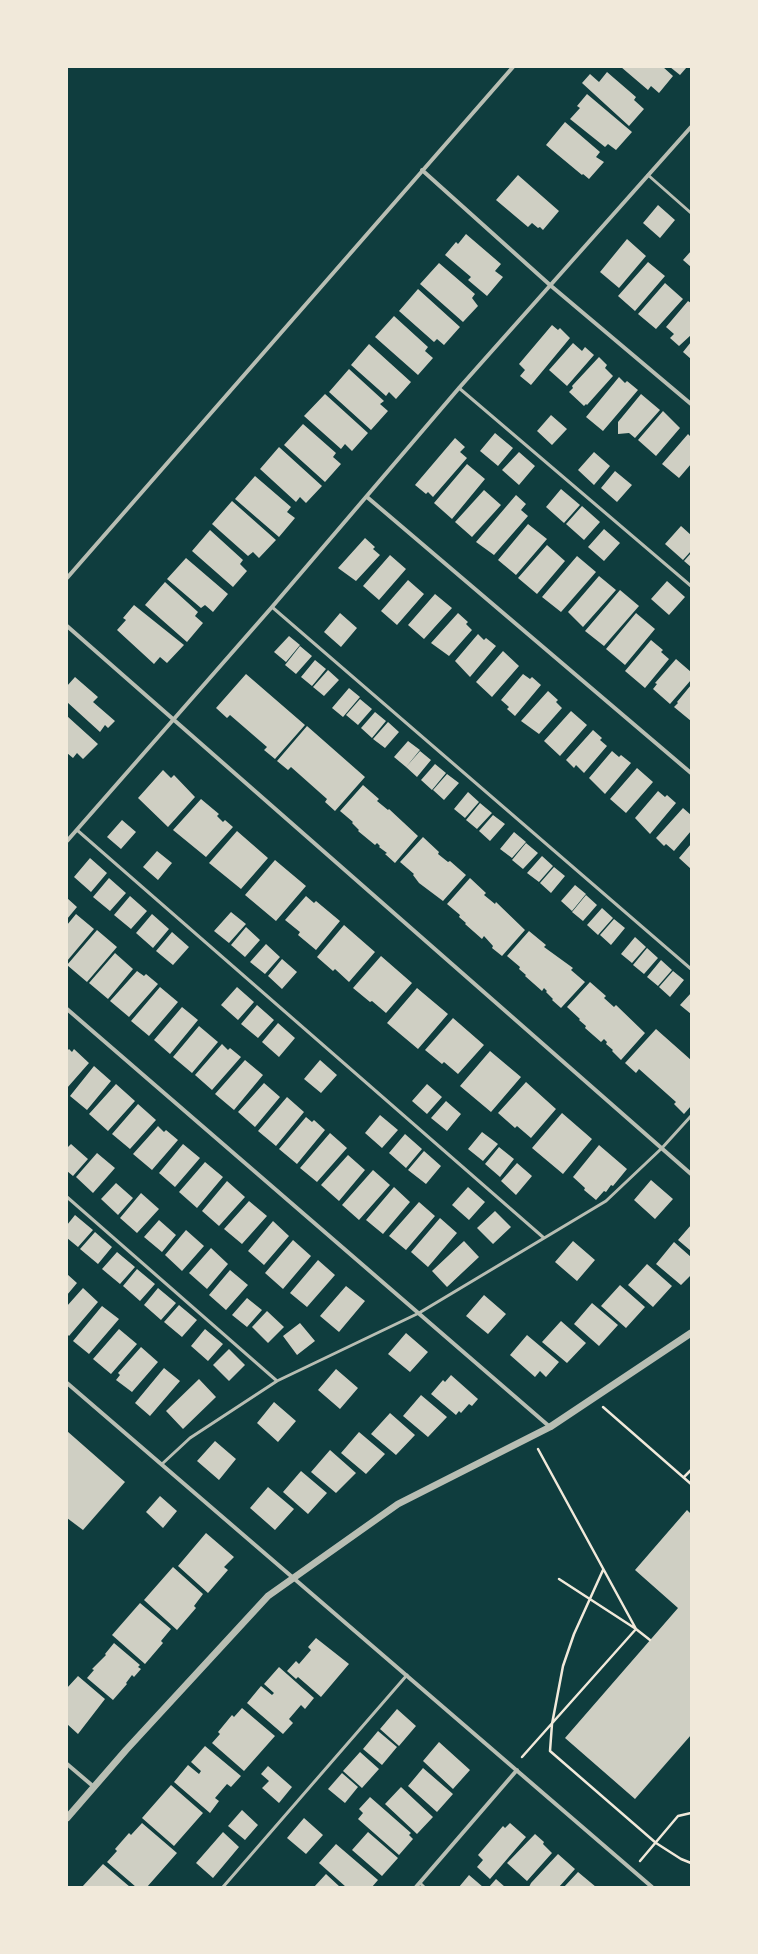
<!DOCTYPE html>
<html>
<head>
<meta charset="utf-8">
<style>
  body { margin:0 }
  #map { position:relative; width:758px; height:1954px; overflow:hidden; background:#0f3d3e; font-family:Commissioner,sans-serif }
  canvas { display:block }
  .frame { position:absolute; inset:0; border:68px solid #f1e9da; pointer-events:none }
</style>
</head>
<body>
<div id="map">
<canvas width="758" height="1954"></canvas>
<div class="frame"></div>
</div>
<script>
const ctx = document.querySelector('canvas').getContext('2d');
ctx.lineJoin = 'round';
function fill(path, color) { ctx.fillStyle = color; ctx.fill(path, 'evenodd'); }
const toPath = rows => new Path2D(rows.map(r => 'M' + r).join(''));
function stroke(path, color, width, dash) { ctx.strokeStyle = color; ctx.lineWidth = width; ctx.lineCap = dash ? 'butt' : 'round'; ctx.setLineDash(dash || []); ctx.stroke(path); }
const building = toPath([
  [621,67,663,67,673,76,659,93,651,86,648,90],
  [670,67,687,67,680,75],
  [607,72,636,97,634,100,644,109,629,126,582,83,590,74,599,82],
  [587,94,632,132,616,150,608,144,605,147,570,119,580,108,577,106],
  [565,122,600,152,596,157,604,162,589,179,583,174,582,175,546,145],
  [518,175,559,211,543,230,540,227,538,228,532,223,528,227,496,200],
  [658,205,675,220,660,238,643,223],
  [466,234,501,264,495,271,503,277,487,296,468,280,471,277,445,255,456,242,458,244],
  [627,239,646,256,619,288,600,272],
  [691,251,691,267,683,260],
  [648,262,665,276,635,311,618,296],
  [439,263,475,294,472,298,478,306,463,322,420,284],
  [665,283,683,299,656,329,638,314],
  [418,289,460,327,444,345,437,339,434,342,399,311],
  [688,301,691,303,691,335,679,346,670,338,674,334,666,327],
  [394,316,428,347,425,351,433,358,418,375,375,337],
  [552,325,558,330,560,328,570,338,531,385,520,376,525,370,519,364],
  [691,342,691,359,683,352],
  [573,343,582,351,585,347,594,355,567,386,549,370],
  [369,344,411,382,396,399,389,392,386,396,351,365],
  [599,357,607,365,605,368,613,376,587,405,586,404,584,406,569,392,573,388,572,386],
  [349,369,384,401,380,404,388,411,371,430,329,392],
  [619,377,625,383,627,381,638,390,603,431,586,417],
  [325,394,368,433,352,451,345,444,341,449,304,416],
  [641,394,660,410,635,438,629,433,618,434,618,422],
  [663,411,680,428,656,456,638,440],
  [551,415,567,429,552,445,537,431],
  [303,424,336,453,333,457,341,464,325,482,284,445],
  [495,433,513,448,498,466,480,451],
  [688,434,691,437,691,464,679,478,662,464],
  [455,438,465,447,460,452,467,458,433,497,428,492,426,494,415,485],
  [279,447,322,486,306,503,300,497,296,502,260,469],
  [519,452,535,466,519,485,502,470],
  [594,452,610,466,594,485,578,470],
  [467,464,485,479,452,519,434,503],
  [615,471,632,485,617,502,601,488],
  [255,476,291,507,287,512,295,518,279,537,235,499],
  [561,489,580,505,564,523,546,507],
  [484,490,501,505,472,537,455,522],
  [516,495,526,504,521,510,528,516,494,555,476,542],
  [232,501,276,540,259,558,253,552,248,556,212,524],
  [582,506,600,522,584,540,566,524],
  [528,524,547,539,516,575,498,560],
  [681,526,691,535,691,551,683,560,665,544],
  [604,529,620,543,604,561,588,547],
  [210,530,243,560,240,564,247,571,233,587,192,551],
  [365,538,375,547,373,549,380,555,356,581,338,568],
  [547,545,565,561,537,594,518,578],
  [691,553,691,567,684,561],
  [390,555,406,569,379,600,363,586],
  [577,556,596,572,561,612,542,597],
  [186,558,228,594,213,612,205,605,201,608,167,579],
  [599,576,616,590,583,627,568,612],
  [408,580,424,594,397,625,381,611],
  [667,581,685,597,669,615,651,599],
  [165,582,198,612,195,616,203,623,187,642,145,605],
  [620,590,639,606,604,646,585,631],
  [435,594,452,608,424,639,408,625],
  [134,605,184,645,167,663,160,657,154,664,117,630,126,620,123,618],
  [340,613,357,628,341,647,324,632],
  [458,613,468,622,466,624,472,630,449,656,431,643],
  [636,613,655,629,625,665,606,649],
  [478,634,484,640,486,638,496,646,470,677,455,661],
  [289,636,300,645,286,662,274,652],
  [651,640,663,650,661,652,669,659,645,688,625,671],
  [300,646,312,656,296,674,285,665],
  [503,651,519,666,492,697,476,682],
  [676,659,691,672,691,680,670,704,653,689,657,684,655,683],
  [315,660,326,669,312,686,301,677],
  [328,670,339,680,324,696,313,687],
  [246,674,305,725,275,759,264,750,267,747,230,715,227,718,216,708],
  [523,674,530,679,532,677,541,685,515,716,507,709,509,707,501,700],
  [75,677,98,697,93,702,115,721,108,728,105,725,100,732,67,702,67,686],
  [691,685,691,721,674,707,678,703,677,702],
  [349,688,360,697,343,717,332,708],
  [548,691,558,700,556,702,562,708,539,734,521,721],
  [360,699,372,709,358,725,346,715],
  [571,711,587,725,560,756,544,741],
  [375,712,386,721,372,738,361,728],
  [67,716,98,744,83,759,77,753,73,758,67,753],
  [388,722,399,732,385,748,373,739],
  [307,726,365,777,335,811,325,802,327,799,291,767,288,770,277,761],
  [593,730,602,738,600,740,607,746,584,773,576,765,574,768,566,760],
  [408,741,420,750,406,767,394,757],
  [420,751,431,760,417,777,406,767],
  [612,751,619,757,621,755,631,763,605,794,589,778],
  [435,764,446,773,432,790,421,780],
  [637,768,653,782,626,813,610,799],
  [163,770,171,778,174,775,195,797,168,827,138,798],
  [447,774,459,783,444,800,433,790],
  [363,785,379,799,377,801,388,810,389,809,418,836,395,863,385,854,387,853,379,847,380,846,377,843,375,845,358,831,359,830,352,823,353,822,340,811],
  [658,791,665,797,667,795,676,803,650,834,635,818],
  [468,792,479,802,465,818,454,809],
  [201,799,219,814,217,816,223,822,225,820,233,827,206,857,173,830],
  [480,803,492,813,477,829,466,820],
  [683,808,691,815,691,831,674,851,666,844,664,846,656,838],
  [493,815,505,824,490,841,479,831],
  [122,820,136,832,121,849,107,837],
  [237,831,268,858,241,889,209,863],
  [514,832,526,842,512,858,500,849],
  [423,837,439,852,438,854,448,862,450,861,466,875,443,901,419,883,413,875,414,874,400,862],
  [526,843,538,853,523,869,512,860],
  [691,844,691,869,679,858],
  [157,851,172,863,158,880,143,867],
  [542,856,553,866,539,882,527,873],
  [90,858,107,873,91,892,74,877],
  [275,860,306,886,276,921,245,895],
  [554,867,565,876,551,893,540,883],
  [109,878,126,893,110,911,93,897],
  [470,878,486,893,484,895,495,904,496,902,525,930,502,956,492,948,493,946,484,936,482,939,465,924,466,923,459,917,460,915,447,904],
  [575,885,586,894,572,911,561,901],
  [586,895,597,905,583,921,572,912],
  [130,896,147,911,131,929,114,915],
  [306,896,314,903,316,901,340,921,316,950,298,935,300,932,285,920],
  [67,898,77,907,67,919],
  [602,908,613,918,598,935,587,925],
  [231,912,246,924,229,943,214,931],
  [76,914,94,929,67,961,67,925],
  [152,914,169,929,153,948,136,933],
  [614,919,625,928,611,945,600,935],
  [344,925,375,952,349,982,335,969,333,971,317,957],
  [246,927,260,940,245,957,231,945],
  [97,930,117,947,87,982,67,965],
  [529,931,546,945,544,947,573,968,571,970,585,982,561,1008,552,1000,553,999,546,992,547,991,544,988,542,991,525,976,526,975,519,969,520,967,507,956],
  [172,932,189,947,173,965,156,951],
  [635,937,646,947,632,963,621,954],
  [266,944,280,957,265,974,250,962],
  [647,948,658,958,644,974,633,965],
  [115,953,133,969,108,999,89,983],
  [381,956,412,983,386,1013,372,1001,370,1002,353,988],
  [282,959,297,972,282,989,268,976],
  [661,960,672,970,658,986,647,977],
  [137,971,144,976,146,974,158,984,129,1017,110,1001],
  [673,971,684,980,670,997,659,987],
  [590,982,606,996,604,998,614,1007,616,1005,645,1033,621,1060,612,1051,613,1050,606,1044,607,1042,604,1039,601,1042,585,1028,586,1026,579,1020,580,1019,567,1007],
  [160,987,178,1002,149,1036,131,1021],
  [237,987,254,1002,238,1020,221,1005],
  [417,988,448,1014,418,1049,387,1023],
  [691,993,691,1014,680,1005],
  [257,1005,274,1020,258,1038,241,1024],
  [182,1007,198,1020,170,1054,154,1040],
  [453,1018,484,1045,458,1074,444,1062,442,1064,425,1050],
  [278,1023,295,1038,279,1057,262,1042],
  [199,1026,218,1042,192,1073,173,1057],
  [656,1029,691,1060,691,1106,684,1114,674,1104,676,1102,639,1069,636,1073,625,1063],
  [222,1044,228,1050,230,1048,241,1057,212,1090,195,1075],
  [69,1049,72,1052,74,1049,89,1063,67,1088,67,1051],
  [490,1051,521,1077,491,1112,460,1086],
  [245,1060,263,1075,234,1110,215,1094],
  [320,1060,337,1075,321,1093,304,1079],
  [94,1066,111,1081,87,1110,70,1096],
  [526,1082,556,1109,531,1138,517,1126,515,1128,498,1113],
  [264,1083,280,1097,255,1127,238,1112],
  [116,1084,135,1101,108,1131,89,1114],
  [427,1084,442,1097,427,1114,412,1101],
  [287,1097,304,1112,276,1146,258,1131],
  [446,1101,461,1114,447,1131,431,1118],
  [138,1104,156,1120,130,1149,112,1134],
  [562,1113,592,1139,563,1174,532,1148],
  [380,1115,398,1130,382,1148,365,1133],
  [306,1117,312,1122,314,1120,325,1130,297,1164,279,1149],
  [158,1126,164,1132,166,1130,178,1140,152,1170,133,1154],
  [482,1132,498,1144,483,1161,468,1149],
  [330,1133,347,1148,317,1182,300,1168],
  [405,1134,422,1149,406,1168,389,1153],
  [71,1144,88,1159,73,1176,67,1171,67,1148],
  [183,1144,200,1158,175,1187,159,1173],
  [599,1145,627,1169,613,1186,611,1185,606,1192,604,1191,596,1200,584,1190,585,1188,573,1177],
  [499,1147,514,1159,500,1177,485,1164],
  [424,1151,441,1166,426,1184,408,1170],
  [97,1153,115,1168,93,1193,76,1177],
  [348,1155,365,1170,339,1201,321,1185],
  [205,1162,223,1177,197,1208,179,1192],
  [517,1163,532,1176,516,1195,501,1181],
  [373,1170,390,1185,359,1220,342,1205],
  [651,1180,673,1199,655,1219,634,1200],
  [227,1181,245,1197,219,1226,202,1211],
  [116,1183,133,1198,118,1215,101,1199],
  [394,1187,410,1202,383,1234,366,1220],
  [468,1187,485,1202,469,1220,452,1205],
  [141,1193,159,1209,137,1233,120,1218],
  [249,1201,267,1216,242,1244,224,1229],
  [419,1202,435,1216,406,1250,389,1236],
  [495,1211,511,1227,493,1244,477,1228],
  [75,1215,93,1230,78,1247,67,1238,67,1225],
  [440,1218,457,1233,428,1267,411,1252],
  [159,1220,176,1235,162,1252,144,1237],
  [273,1221,289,1236,264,1265,248,1251],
  [691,1225,691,1251,678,1240],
  [186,1230,204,1246,182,1271,165,1255],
  [95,1232,112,1247,98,1264,80,1249],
  [293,1240,311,1256,283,1289,265,1273],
  [464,1241,479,1257,447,1287,432,1271],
  [573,1241,595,1260,577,1281,555,1262],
  [674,1242,691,1257,691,1275,681,1285,656,1264],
  [211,1248,228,1264,207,1289,189,1273],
  [117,1252,135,1267,120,1284,102,1269],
  [318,1260,335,1275,307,1307,290,1293],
  [647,1264,672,1286,653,1307,628,1285],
  [137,1269,155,1284,140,1301,123,1286],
  [230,1270,248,1285,226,1310,209,1295],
  [67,1274,77,1283,67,1295],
  [620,1285,645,1307,626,1328,601,1306],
  [346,1286,365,1301,339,1332,320,1316],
  [83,1288,98,1302,69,1336,67,1334,67,1306],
  [158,1288,176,1303,161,1320,144,1305],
  [484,1295,506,1314,488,1334,466,1316],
  [247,1298,262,1310,247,1327,232,1315],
  [592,1303,618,1325,599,1346,574,1324],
  [179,1305,197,1320,182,1337,164,1322],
  [102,1306,119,1319,89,1354,73,1341],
  [267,1311,284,1327,268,1343,252,1327],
  [561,1321,586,1343,567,1363,542,1342],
  [300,1323,315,1341,297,1355,283,1336],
  [119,1329,137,1344,111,1374,93,1359],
  [205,1329,223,1344,208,1361,191,1346],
  [406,1333,428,1352,410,1372,388,1354],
  [527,1335,559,1362,546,1377,540,1371,535,1377,510,1355],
  [141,1347,158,1362,132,1392,116,1380,120,1375,118,1373],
  [229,1349,245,1365,229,1381,213,1365],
  [164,1368,180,1381,150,1416,135,1403],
  [336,1369,358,1388,340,1409,318,1390],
  [451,1375,478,1399,472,1406,469,1404,461,1413,459,1411,456,1415,431,1394,443,1380,445,1382],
  [199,1379,216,1397,183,1429,166,1411],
  [421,1395,447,1417,428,1437,403,1416],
  [274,1402,296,1421,278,1442,257,1423],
  [390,1413,415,1435,396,1455,371,1434],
  [67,1431,125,1482,83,1530,67,1518],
  [359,1432,385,1454,366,1474,341,1453],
  [215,1441,236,1459,219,1480,197,1461],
  [330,1450,356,1473,336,1493,311,1472],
  [301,1471,327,1493,308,1514,283,1492],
  [268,1487,294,1509,275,1530,250,1508],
  [160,1496,177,1511,163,1528,146,1512],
  [687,1510,691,1514,691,1735,635,1799,565,1738,678,1608,635,1570],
  [206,1533,234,1557,224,1567,228,1570,208,1593,178,1566],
  [173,1567,203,1594,194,1606,196,1608,177,1630,144,1600],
  [140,1603,171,1629,161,1641,163,1643,145,1664,112,1635],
  [316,1638,349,1664,321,1697,298,1677,296,1679,287,1671,296,1661,299,1664,311,1650,308,1647],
  [114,1643,140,1665,138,1667,141,1669,134,1677,132,1675,126,1683,127,1684,113,1700,87,1678,94,1670,92,1669,106,1655,105,1654],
  [279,1667,314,1698,305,1709,301,1705,289,1719,293,1723,283,1734,247,1703,261,1686,272,1695,274,1693,264,1684],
  [78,1676,105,1699,78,1734,67,1724,67,1688],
  [242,1708,275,1736,244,1771,212,1743,220,1734,218,1732,232,1715,234,1717],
  [397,1709,416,1726,399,1746,380,1729],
  [378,1731,397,1747,382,1765,363,1749],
  [439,1742,470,1770,453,1789,423,1761],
  [205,1746,241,1776,231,1787,227,1784,215,1798,219,1801,210,1813,174,1782,188,1765,199,1774,201,1771,191,1762],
  [360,1752,379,1769,362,1788,343,1771],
  [268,1766,292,1787,279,1803,262,1788,269,1781,261,1774],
  [423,1768,453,1794,437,1812,408,1786],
  [342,1773,358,1787,345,1803,328,1789],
  [171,1785,203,1813,174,1846,142,1818],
  [401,1787,433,1817,417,1834,385,1804],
  [370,1797,411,1833,409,1835,413,1839,399,1855,358,1819,363,1813,359,1809],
  [242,1810,258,1825,245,1840,228,1826],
  [304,1818,323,1835,306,1854,287,1838],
  [142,1823,177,1853,147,1887,136,1887,107,1862,117,1851,115,1849,129,1833,131,1835],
  [510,1823,526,1837,490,1879,477,1867,483,1860,478,1855,503,1826,505,1828],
  [223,1832,239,1847,213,1878,196,1863],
  [368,1832,398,1858,382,1876,352,1850],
  [535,1834,544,1842,543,1844,552,1853,527,1881,507,1863],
  [336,1844,378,1880,372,1887,346,1887,319,1863],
  [558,1854,575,1869,559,1887,529,1887,531,1883],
  [103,1864,130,1887,82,1887],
  [578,1872,596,1887,564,1887],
  [326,1874,340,1887,314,1887],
  [469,1875,483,1887,459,1887],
  [496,1879,505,1887,489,1887]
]);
const path = toPath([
  [603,1407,691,1484],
  [538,1449,636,1629,650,1640],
  [684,1477,691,1470],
  [603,1570,574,1634,563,1666,552,1724,550,1751,656,1843,681,1859,691,1863],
  [522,1757,636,1629,559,1579],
  [640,1861,678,1816,691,1813]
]);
const service = toPath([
  [648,175,691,213],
  [459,388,691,586],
  [272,607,691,969],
  [77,830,544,1238],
  [67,1197,277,1381],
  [162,1464,190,1438,277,1381,419,1313,606,1201,662,1148,691,1116],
  [420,1883,424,1887],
  [223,1887,407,1675]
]);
const minor = toPath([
  [422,170,550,285,691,404],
  [367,497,691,773],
  [67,578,513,67],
  [67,626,691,1174],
  [67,841,272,607,459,388,691,127],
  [67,1009,550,1427],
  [67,1383,652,1887],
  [67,1764,94,1787],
  [416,1887,517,1770]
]);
const tertiary = toPath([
  [67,1818,126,1750,268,1596,398,1504,550,1427,691,1333]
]);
fill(building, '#cfcfc3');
stroke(path, '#f1e9da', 2.5);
stroke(service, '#b8beb3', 3);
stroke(minor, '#b8beb3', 4);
stroke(tertiary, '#b8beb3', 7);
</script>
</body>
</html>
